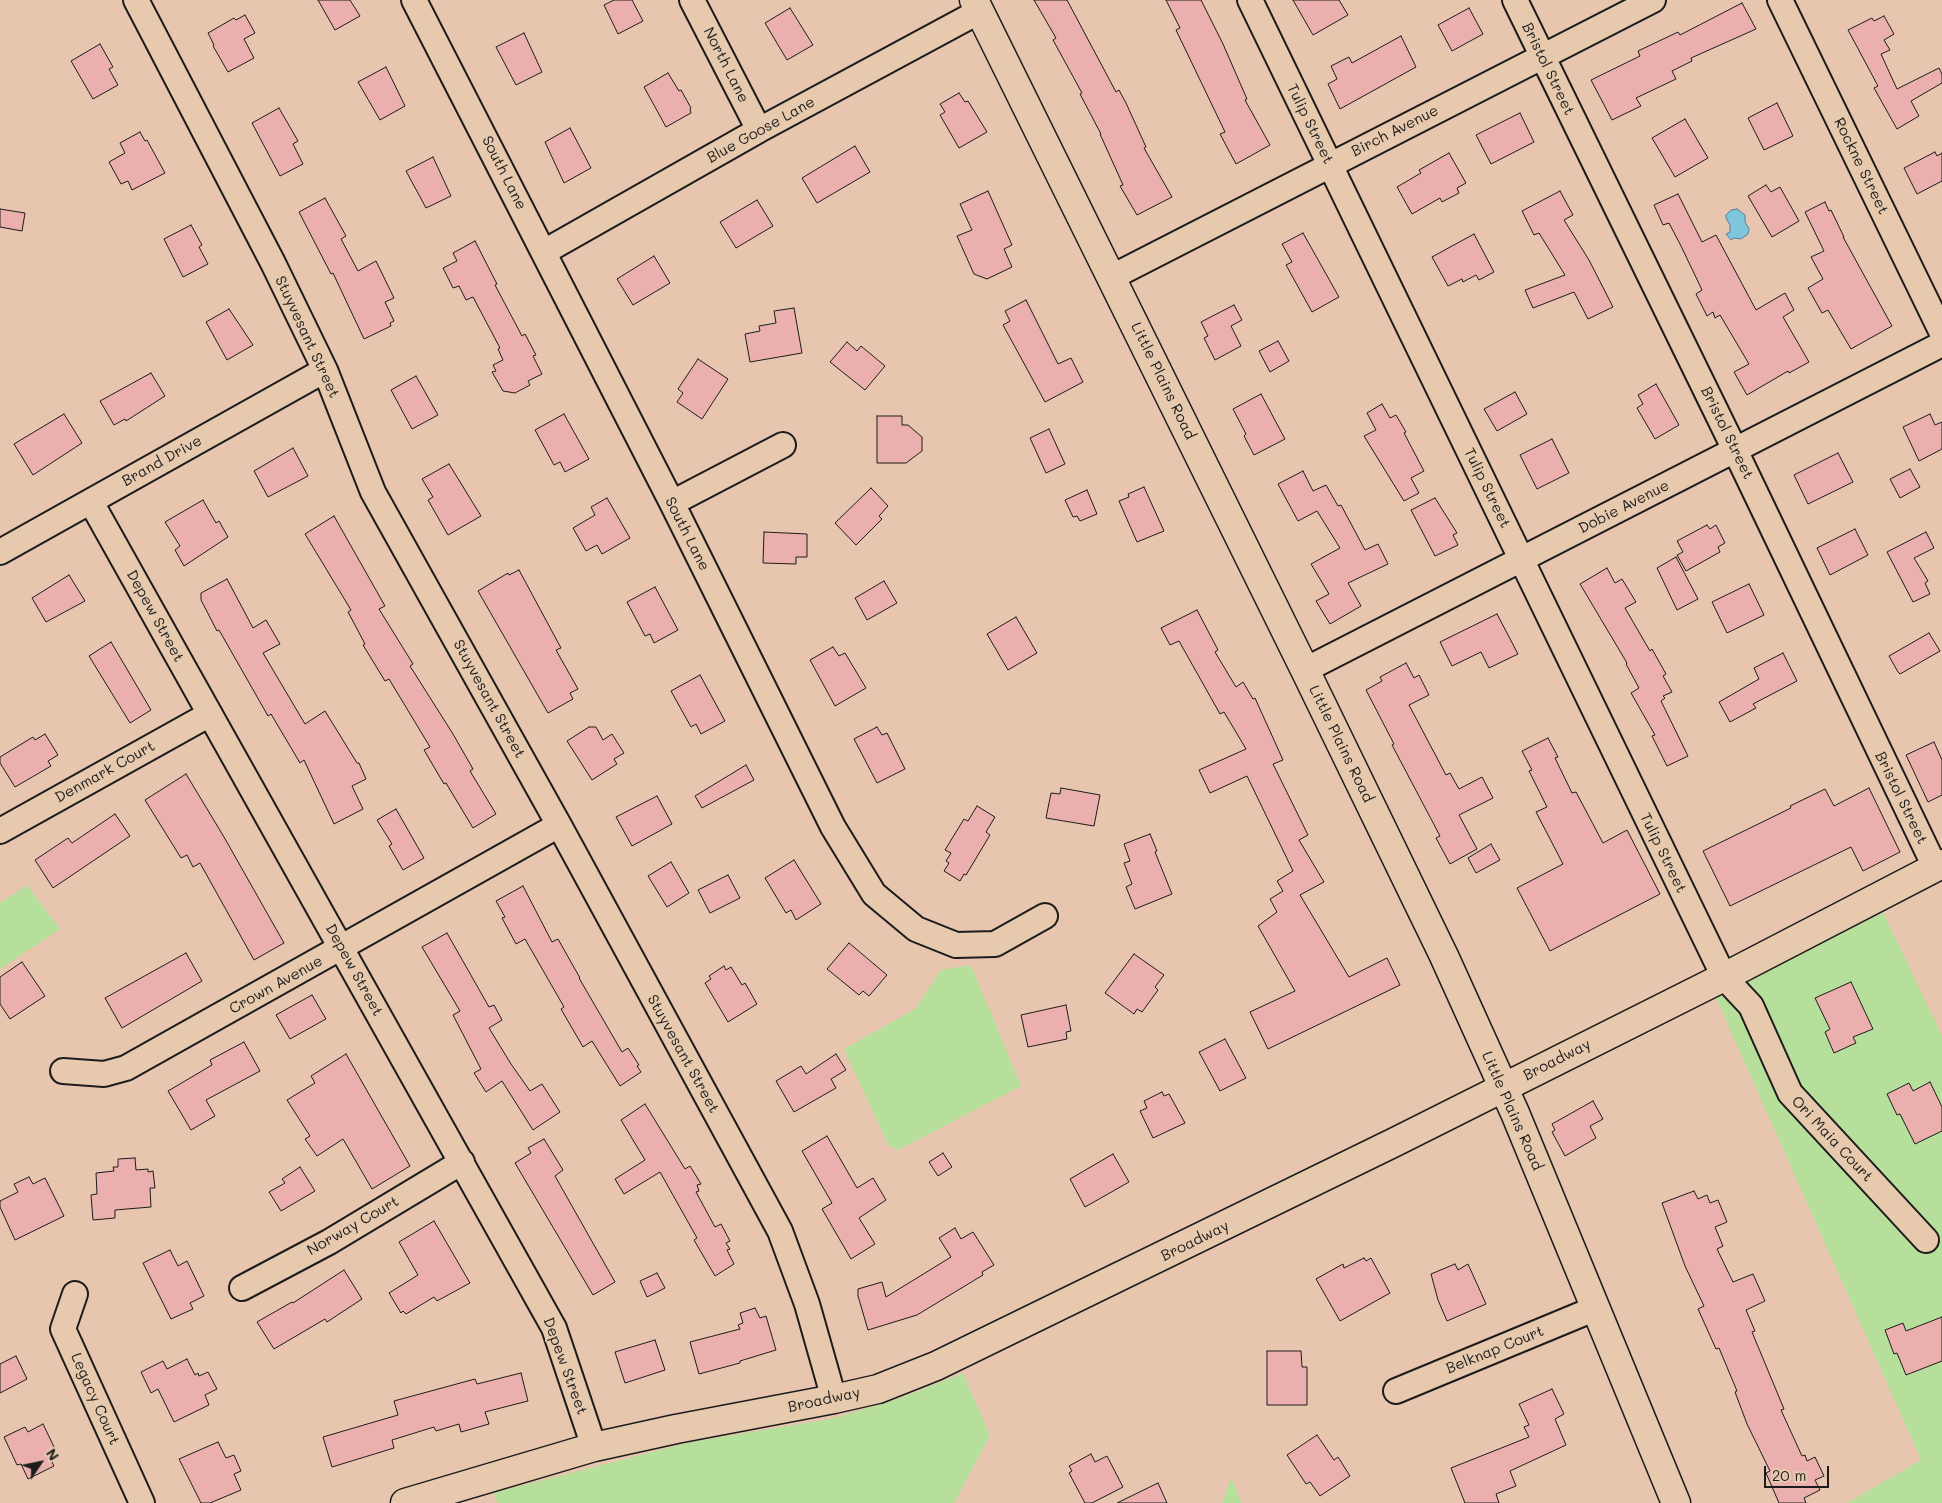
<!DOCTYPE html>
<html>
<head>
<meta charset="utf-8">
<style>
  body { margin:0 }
  #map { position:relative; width:1942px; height:1503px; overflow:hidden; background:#e8c5ae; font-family:Mali,sans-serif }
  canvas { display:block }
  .north { position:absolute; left:15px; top:1438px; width:50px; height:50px; -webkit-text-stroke:4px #e7caae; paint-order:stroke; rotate:56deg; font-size:14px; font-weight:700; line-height:20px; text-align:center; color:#1c1c1c }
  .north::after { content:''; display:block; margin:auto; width:18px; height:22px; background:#1c1c1c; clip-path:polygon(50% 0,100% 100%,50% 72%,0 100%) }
  .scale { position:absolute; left:1764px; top:1466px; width:65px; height:22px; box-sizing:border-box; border:2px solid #1c1c1c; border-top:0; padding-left:6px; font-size:15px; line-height:18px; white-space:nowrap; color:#1c1c1c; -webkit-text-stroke:4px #e7caae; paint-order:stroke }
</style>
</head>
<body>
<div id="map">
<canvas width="1942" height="1503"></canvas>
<div class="north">N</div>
<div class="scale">20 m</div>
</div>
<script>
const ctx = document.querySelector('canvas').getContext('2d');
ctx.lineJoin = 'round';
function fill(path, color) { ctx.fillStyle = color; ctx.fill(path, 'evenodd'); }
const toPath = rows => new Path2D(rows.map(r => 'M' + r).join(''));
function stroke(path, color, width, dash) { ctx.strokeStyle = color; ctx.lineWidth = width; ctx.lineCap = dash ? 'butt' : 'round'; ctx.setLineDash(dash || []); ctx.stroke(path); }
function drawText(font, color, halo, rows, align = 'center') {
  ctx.font = font + ' Mali,sans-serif'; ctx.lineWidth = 4; ctx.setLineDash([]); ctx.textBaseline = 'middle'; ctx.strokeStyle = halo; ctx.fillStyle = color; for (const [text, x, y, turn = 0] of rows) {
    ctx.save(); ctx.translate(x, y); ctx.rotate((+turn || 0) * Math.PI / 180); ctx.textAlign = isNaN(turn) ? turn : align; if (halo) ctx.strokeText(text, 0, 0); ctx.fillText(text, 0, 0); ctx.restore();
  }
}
const green = toPath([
  [27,885,60,929,0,969,0,903],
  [1883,912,1942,1036,1942,1503,1847,1503,1921,1460,1716,998],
  [971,965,1021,1086,898,1150,888,1145,844,1049,915,1009,941,970],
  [963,1373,990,1436,954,1503,498,1503,493,1493,691,1442,830,1419,898,1399],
  [1231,1478,1242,1503,1222,1503]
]);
const water = toPath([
  [1737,209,1745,215,1745,222,1749,229,1748,234,1741,239,1734,238,1731,240,1726,234,1730,232,1730,225,1726,218,1726,215,1731,210,1737,209]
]);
const building = toPath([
  [318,0,350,0,360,16,335,30,318,0],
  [614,0,632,0,643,21,618,34,604,5,614,0],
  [1034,0,1067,0,1116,92,1119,90,1126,103,1146,147,1144,148,1172,197,1137,215,1120,186,1123,185,1100,134,1101,134,1080,94,1082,93,1053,40,1056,38,1034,0],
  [1166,0,1201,0,1223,44,1247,99,1245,100,1270,145,1236,164,1220,134,1225,132,1176,30,1180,28,1166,0],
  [1293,0,1339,0,1348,15,1313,35,1293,0],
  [1742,3,1756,29,1691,58,1692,61,1672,71,1676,79,1636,98,1641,106,1612,120,1591,80,1640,56,1638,51,1678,32,1680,35,1742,3],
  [790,8,813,45,787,60,765,23,790,8],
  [1469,8,1483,34,1452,51,1438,25,1469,8],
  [245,15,255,33,244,39,254,58,228,72,213,46,214,45,208,33,234,18,236,20,245,15],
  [1884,16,1894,34,1884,40,1890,50,1881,54,1897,89,1939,68,1942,74,1942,83,1911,101,1919,116,1897,129,1874,88,1878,86,1848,30,1872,18,1874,21,1884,16],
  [524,33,542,72,516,85,496,47,524,33],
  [1401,36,1416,67,1340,109,1328,84,1337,79,1331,66,1349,57,1352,63,1401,36],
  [100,44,113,67,109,69,118,85,93,99,71,61,100,44],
  [386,67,405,106,380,120,358,82,386,67],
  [668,73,679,91,681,90,691,108,690,109,691,113,666,127,644,87,668,73],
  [959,93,965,102,968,101,987,132,959,148,940,115,945,112,940,104,959,93],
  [1777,103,1793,136,1764,150,1748,118,1777,103],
  [279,108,298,141,293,144,303,164,280,176,252,123,279,108],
  [1520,113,1534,142,1491,164,1476,135,1520,113],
  [1685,119,1708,158,1675,177,1652,138,1685,119],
  [570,128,591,168,564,183,545,142,570,128],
  [140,132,145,141,147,140,165,173,132,190,128,181,121,184,109,162,125,153,120,143,140,132],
  [855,146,870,172,817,203,802,178,855,146],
  [1935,152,1937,156,1942,153,1942,181,1917,194,1904,168,1935,152],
  [1449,153,1466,183,1457,188,1459,193,1442,202,1440,198,1412,214,1397,187,1421,173,1419,170,1449,153],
  [433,157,451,196,426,208,406,171,433,157],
  [1766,185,1771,192,1780,187,1799,221,1772,237,1748,196,1766,185],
  [988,191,1012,245,1004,249,1012,267,987,279,974,274,957,236,972,230,960,204,988,191],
  [1560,191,1573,215,1564,220,1589,260,1613,307,1588,319,1574,292,1533,308,1525,290,1565,275,1539,233,1534,235,1522,211,1560,191],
  [1678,194,1702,242,1716,235,1756,310,1785,293,1794,310,1783,317,1809,362,1789,373,1788,371,1747,395,1734,372,1749,364,1720,315,1715,318,1713,312,1707,316,1696,294,1702,290,1681,246,1669,223,1663,225,1654,205,1678,194],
  [325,198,346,236,341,239,358,271,376,261,394,298,385,302,394,321,390,323,391,326,364,339,333,273,331,274,299,212,325,198],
  [757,200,773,226,736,248,720,222,757,200],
  [1825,202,1829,211,1831,210,1844,237,1843,237,1892,326,1851,349,1828,310,1822,313,1808,288,1823,279,1811,257,1824,251,1805,212,1825,202],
  [0,209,25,213,22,231,0,227,0,209],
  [191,225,202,245,199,247,208,264,183,277,164,239,191,225],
  [1303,233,1339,297,1312,312,1286,265,1292,262,1282,244,1303,233],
  [1474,234,1494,272,1479,280,1476,275,1463,282,1462,279,1448,286,1432,257,1474,234],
  [475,241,497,284,495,285,522,336,525,334,536,355,533,356,542,374,528,381,530,385,515,393,503,391,492,372,496,371,493,365,503,360,498,349,500,348,473,297,466,300,459,286,453,288,443,268,457,261,453,253,475,241],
  [654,256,670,283,633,305,617,279,654,256],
  [1026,300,1058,364,1071,358,1083,382,1045,402,1003,325,1010,321,1005,311,1026,300],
  [1234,305,1242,320,1231,326,1241,346,1215,360,1204,338,1208,336,1201,322,1234,305],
  [794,308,802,353,750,362,745,334,760,331,759,326,776,323,774,311,794,308],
  [229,309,253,345,227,360,206,322,229,309],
  [1278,341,1289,361,1270,372,1259,351,1278,341],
  [847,342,857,351,861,346,885,366,865,390,830,362,847,342],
  [698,359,728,379,702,419,677,402,683,393,678,389,698,359],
  [151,373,165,396,126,421,125,419,114,425,100,401,151,373],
  [416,376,438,415,412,429,391,390,416,376],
  [1656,384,1679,425,1655,439,1637,408,1643,404,1638,395,1656,384],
  [1515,392,1527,414,1497,431,1484,409,1515,392],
  [1261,394,1285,439,1254,455,1244,436,1246,434,1233,409,1261,394],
  [1382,404,1390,418,1396,415,1406,432,1404,433,1424,471,1411,478,1419,493,1404,501,1364,436,1376,430,1367,413,1382,404],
  [64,414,82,443,33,475,14,444,64,414],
  [564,414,589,459,565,472,560,462,554,465,535,430,564,414],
  [1930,414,1935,425,1942,422,1942,449,1919,461,1903,427,1930,414],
  [877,416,902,416,902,425,908,425,922,437,922,451,906,463,877,463,877,416],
  [1049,429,1065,464,1046,473,1030,438,1049,429],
  [1552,439,1569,473,1537,489,1520,455,1552,439],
  [293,448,308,476,268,497,254,471,293,448],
  [1838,453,1853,482,1808,504,1794,475,1838,453],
  [449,464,481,516,448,535,428,500,433,497,422,479,449,464],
  [1910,469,1920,487,1900,498,1890,479,1910,469],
  [1303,471,1313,491,1326,485,1338,506,1341,505,1365,550,1378,544,1388,564,1348,583,1361,606,1330,624,1316,601,1329,594,1311,564,1340,548,1317,511,1298,521,1278,484,1303,471],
  [1144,487,1164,531,1137,542,1119,501,1129,497,1128,494,1144,487],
  [871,488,888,506,879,516,882,519,856,545,835,523,871,488],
  [1087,490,1097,514,1080,521,1077,516,1073,517,1065,500,1087,490],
  [607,498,630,538,602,554,597,545,586,551,573,528,595,515,591,507,607,498],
  [1435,498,1457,533,1453,535,1458,545,1435,556,1411,510,1435,498],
  [203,500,216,523,219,521,228,537,184,566,175,550,180,546,165,522,203,500],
  [334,516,385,606,379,609,413,664,410,666,453,734,473,769,470,771,496,814,473,828,446,783,444,784,424,750,430,747,389,679,385,681,363,645,365,644,348,612,351,610,305,534,334,516],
  [1707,525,1710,529,1716,525,1725,543,1718,547,1720,552,1686,571,1677,555,1683,552,1677,541,1707,525],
  [1855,529,1868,555,1830,575,1817,548,1855,529],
  [764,532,807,534,807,557,796,557,796,564,763,563,764,532],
  [1926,532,1934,548,1914,558,1928,581,1925,583,1930,594,1913,602,1887,552,1926,532],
  [1676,557,1698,599,1677,610,1657,568,1676,557],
  [1607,568,1615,583,1622,579,1636,602,1625,608,1650,651,1652,649,1666,674,1663,676,1672,692,1663,696,1665,698,1661,701,1688,756,1667,766,1652,736,1655,735,1631,693,1639,688,1626,664,1627,663,1580,584,1607,568],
  [519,570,561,648,556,650,578,689,570,693,573,699,548,713,478,591,508,573,509,575,519,570],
  [69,575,85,601,46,622,32,598,69,575],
  [227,579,253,628,266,620,280,644,263,653,305,724,325,711,357,763,359,763,366,779,352,786,363,809,334,824,304,760,300,763,271,714,268,716,219,630,217,631,201,600,201,593,227,579],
  [884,581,897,603,867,620,855,598,884,581],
  [1749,584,1764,615,1727,633,1712,602,1749,584],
  [655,587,678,630,654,643,650,634,645,636,627,602,655,587],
  [1197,610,1218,650,1215,652,1236,687,1243,682,1253,699,1255,698,1283,760,1273,764,1308,835,1299,840,1324,882,1300,895,1349,977,1387,958,1400,985,1268,1049,1250,1012,1295,991,1258,926,1277,912,1270,899,1283,891,1277,881,1293,871,1247,776,1210,793,1199,770,1246,749,1224,712,1220,714,1179,641,1170,645,1161,628,1197,610],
  [1497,614,1518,654,1489,668,1481,652,1452,666,1440,642,1497,614],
  [1016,617,1037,653,1008,670,987,634,1016,617],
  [1929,633,1940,651,1900,674,1898,672,1889,656,1929,633],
  [111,642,151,710,130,723,89,656,111,642],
  [833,647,839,656,845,653,866,688,835,706,810,660,833,647],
  [1783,653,1797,681,1753,704,1756,708,1730,722,1719,702,1759,679,1754,668,1783,653],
  [1406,663,1414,678,1419,675,1429,695,1409,705,1446,775,1450,773,1459,789,1482,777,1493,798,1459,815,1477,849,1450,864,1436,838,1440,836,1392,745,1394,744,1366,690,1382,681,1380,677,1406,663],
  [700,675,725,721,701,734,696,724,691,727,671,691,700,675],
  [589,727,596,727,603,740,612,734,624,753,614,759,617,764,592,780,567,741,589,727],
  [877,727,882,735,887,733,905,769,877,783,854,739,877,727],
  [45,734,58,755,48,761,51,766,15,787,0,763,0,757,33,737,35,740,45,734],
  [1548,738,1558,757,1555,758,1572,793,1576,792,1603,843,1627,830,1660,894,1550,951,1517,888,1563,864,1536,812,1547,807,1529,771,1532,770,1522,751,1548,738],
  [1934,742,1942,760,1942,795,1928,802,1906,755,1934,742],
  [746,765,754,780,702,808,695,796,746,765],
  [186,774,224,837,284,943,254,960,200,863,193,867,187,855,181,858,145,800,186,774],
  [1061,788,1100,795,1094,826,1046,818,1051,793,1060,794,1061,788],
  [1869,788,1900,852,1863,871,1851,847,1730,906,1703,851,1791,808,1790,806,1825,789,1834,806,1869,788],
  [657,796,672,824,632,846,616,817,657,796],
  [977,806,995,817,986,832,990,835,966,875,964,874,960,881,944,871,949,863,946,861,951,853,945,850,964,819,968,821,977,806],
  [396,809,424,858,403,870,389,846,392,844,377,820,396,809],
  [115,814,130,836,53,888,35,860,68,838,72,843,115,814],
  [1150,834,1157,851,1155,852,1172,894,1135,909,1126,887,1132,884,1124,863,1130,861,1124,844,1150,834],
  [1491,844,1500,860,1476,873,1468,858,1491,844],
  [794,860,821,904,796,920,791,910,786,913,765,878,794,860],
  [671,862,689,893,667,907,648,876,671,862],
  [728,875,740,898,710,913,698,890,728,875],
  [523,886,552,942,558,939,580,978,579,978,622,1052,628,1048,639,1065,637,1066,641,1072,620,1086,592,1041,583,1047,561,1009,564,1007,525,939,516,944,502,918,505,917,496,901,523,886],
  [447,933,489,1007,494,1005,502,1020,489,1028,511,1064,530,1091,542,1084,560,1112,533,1130,502,1081,486,1092,474,1073,481,1069,453,1015,460,1011,422,947,447,933],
  [849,943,887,975,869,996,863,991,859,995,827,969,849,943],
  [186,953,202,981,122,1028,105,998,186,953],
  [1134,954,1164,975,1155,987,1158,990,1142,1012,1137,1009,1134,1014,1105,993,1134,954],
  [22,962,45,996,10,1019,0,1004,0,977,22,962],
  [724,966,726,970,731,967,742,985,745,983,757,1004,728,1022,705,983,711,979,709,976,724,966],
  [1851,982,1873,1029,1853,1037,1856,1043,1834,1053,1825,1032,1830,1029,1815,998,1851,982],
  [312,995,326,1019,290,1039,276,1015,312,995],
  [1066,1005,1071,1031,1066,1032,1067,1039,1028,1047,1021,1015,1066,1005],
  [1225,1039,1246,1078,1220,1091,1199,1052,1225,1039],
  [244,1042,260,1071,206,1100,215,1116,191,1130,168,1091,212,1065,210,1060,244,1042],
  [346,1054,410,1166,372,1189,343,1139,317,1156,305,1139,310,1136,287,1100,315,1083,311,1076,346,1054],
  [836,1054,846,1070,831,1079,836,1088,794,1112,776,1081,801,1066,806,1074,836,1054],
  [1930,1082,1942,1107,1942,1131,1915,1144,1900,1114,1897,1115,1887,1094,1909,1083,1913,1091,1930,1082],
  [1162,1092,1164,1096,1169,1094,1185,1123,1153,1138,1140,1111,1147,1108,1144,1101,1162,1092],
  [1593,1101,1603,1119,1590,1126,1596,1138,1565,1156,1552,1132,1555,1130,1552,1124,1593,1101],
  [645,1104,685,1169,690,1166,701,1184,697,1185,699,1191,696,1192,715,1227,721,1224,730,1241,726,1243,730,1249,727,1250,734,1264,715,1276,694,1240,697,1238,660,1172,624,1194,615,1179,645,1160,621,1120,645,1104],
  [827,1136,857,1188,873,1178,886,1200,859,1218,875,1244,851,1259,822,1209,832,1203,802,1151,827,1136],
  [544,1139,563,1170,555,1176,615,1282,593,1295,515,1163,531,1153,528,1148,544,1139],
  [943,1153,952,1167,938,1176,929,1162,943,1153],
  [1113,1154,1129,1182,1085,1207,1070,1179,1113,1154],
  [135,1158,136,1170,148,1169,148,1172,153,1171,155,1188,150,1188,151,1207,115,1210,115,1218,93,1220,91,1195,97,1194,96,1173,114,1171,113,1167,118,1167,118,1159,135,1158],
  [300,1167,315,1191,281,1211,269,1192,285,1183,282,1179,300,1167],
  [29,1177,33,1184,45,1178,64,1216,15,1240,0,1207,0,1201,18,1192,14,1184,29,1177],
  [1694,1191,1698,1199,1707,1195,1710,1203,1718,1200,1727,1222,1715,1227,1723,1246,1717,1249,1733,1282,1753,1274,1765,1301,1746,1310,1755,1331,1752,1332,1784,1409,1781,1410,1802,1456,1805,1455,1807,1461,1815,1457,1824,1476,1815,1480,1820,1490,1804,1498,1806,1503,1779,1503,1766,1473,1770,1471,1747,1424,1735,1392,1737,1391,1719,1348,1716,1349,1698,1309,1704,1306,1685,1266,1662,1203,1694,1191],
  [434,1221,470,1283,437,1301,434,1297,406,1314,403,1311,401,1313,389,1293,418,1275,399,1242,434,1221],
  [955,1228,961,1239,973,1232,994,1265,982,1272,983,1275,917,1315,868,1330,858,1296,858,1289,882,1282,886,1297,951,1257,939,1238,955,1228],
  [170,1250,178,1266,187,1261,204,1296,190,1303,193,1309,171,1319,143,1263,170,1250],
  [1364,1258,1366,1261,1371,1258,1390,1293,1340,1321,1316,1279,1343,1264,1344,1268,1364,1258],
  [1455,1264,1458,1270,1468,1264,1486,1304,1447,1321,1438,1300,1431,1274,1455,1264],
  [344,1270,362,1299,327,1322,325,1319,274,1349,257,1322,292,1302,293,1303,344,1270],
  [657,1273,665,1288,647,1297,640,1281,657,1273],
  [755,1308,760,1318,766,1316,776,1350,740,1361,740,1363,699,1374,690,1342,740,1329,738,1325,743,1323,740,1313,755,1308],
  [1942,1317,1942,1361,1906,1375,1897,1353,1894,1354,1885,1330,1903,1323,1906,1331,1942,1317],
  [655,1340,665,1370,625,1383,615,1352,655,1340],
  [1267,1351,1301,1351,1302,1367,1307,1367,1307,1405,1267,1405,1267,1351],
  [16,1356,27,1379,0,1393,0,1364,16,1356],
  [187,1359,195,1375,198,1373,199,1376,208,1372,217,1389,205,1395,209,1405,174,1422,158,1389,151,1393,141,1372,163,1361,167,1369,187,1359],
  [521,1373,528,1401,485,1412,489,1424,461,1432,459,1424,436,1431,434,1427,392,1440,394,1448,332,1467,323,1437,398,1415,394,1401,475,1379,477,1384,521,1373],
  [1552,1389,1564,1414,1555,1419,1566,1445,1510,1471,1516,1486,1496,1494,1499,1503,1465,1503,1451,1468,1529,1437,1524,1427,1529,1425,1519,1404,1552,1389],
  [43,1424,55,1449,47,1452,54,1466,28,1479,21,1464,17,1465,4,1437,25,1427,28,1432,43,1424],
  [1317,1435,1334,1460,1338,1457,1350,1476,1320,1496,1310,1482,1306,1484,1287,1455,1317,1435],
  [218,1442,226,1458,234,1455,241,1471,234,1474,241,1490,210,1503,201,1503,179,1459,218,1442],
  [1091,1454,1095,1462,1107,1456,1123,1487,1092,1503,1085,1503,1069,1473,1072,1471,1069,1466,1091,1454],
  [1158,1483,1167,1503,1117,1503,1158,1483]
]);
const street = toPath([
  [136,0,273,263,325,370,373,492,559,825,780,1231,807,1304,834,1399],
  [414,0,672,503,833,827,874,894,916,929,956,945,995,944,1045,916],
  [692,0,759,130],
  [1250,0,1724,977,1751,1006,1790,1093,1926,1240],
  [1515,0,1735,450,1935,867],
  [1780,0,1942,333],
  [544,252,759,130,980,11],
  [1112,277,1653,0],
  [91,502,554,1328,594,1447],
  [672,503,783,445],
  [0,552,325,370],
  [1305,670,1942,344],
  [0,831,210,714],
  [63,1071,104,1074,126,1068,559,825],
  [242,1288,329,1242,462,1162],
  [75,1294,63,1329,142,1503],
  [1396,1391,1594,1309]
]);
const secondary = toPath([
  [974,0,1305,670,1444,956,1515,1113,1676,1503],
  [405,1503,594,1447,676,1429,834,1399,878,1389,936,1366,1395,1142,1724,977,1942,864]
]);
const streetNames = [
  ["North Lane",726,65,63],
  ["Bristol Street",1548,69,64],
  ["Tulip Street",1310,124,64],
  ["Blue Goose Lane",761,130,-29],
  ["Birch Avenue",1395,131,-27],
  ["Rockne Street",1861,166,64],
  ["South Lane",504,173,63],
  ["Stuyvesant Street",307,337,65],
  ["Little Plains Road",1163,381,64],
  ["Bristol Street",1727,433,64],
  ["Brand Drive",162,461,-29],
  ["Tulip Street",1487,488,64],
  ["Dobie Avenue",1624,507,-27],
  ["South Lane",687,534,63],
  ["Depew Street",155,616,61],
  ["Stuyvesant Street",489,699,61],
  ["Little Plains Road",1341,744,64],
  ["Denmark Court",105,772,-29],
  ["Bristol Street",1901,798,64],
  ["Tulip Street",1663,853,64],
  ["Depew Street",354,970,61],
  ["Crown Avenue",276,985,-29],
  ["Stuyvesant Street",683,1054,61],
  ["Broadway",1557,1060,-27],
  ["Little Plains Road",1512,1111,66],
  ["Ori Maia Court",1832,1139,47],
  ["Norway Court",353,1226,-30],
  ["Broadway",1195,1241,-26],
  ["Belknap Court",1495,1350,-22],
  ["Depew Street",565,1366,70],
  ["Legacy Court",95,1399,66],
  ["Broadway",824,1400,-12]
];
fill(green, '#b6df9b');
fill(water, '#7ec5de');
stroke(water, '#578190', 1);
fill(building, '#ebb0ae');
stroke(building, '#1c1c1c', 1);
stroke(street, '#1c1c1c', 28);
stroke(secondary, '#1c1c1c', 31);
stroke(street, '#e7caae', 24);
stroke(secondary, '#e7caae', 28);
drawText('15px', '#1c1c1c', '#e7caae', streetNames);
</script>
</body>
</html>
